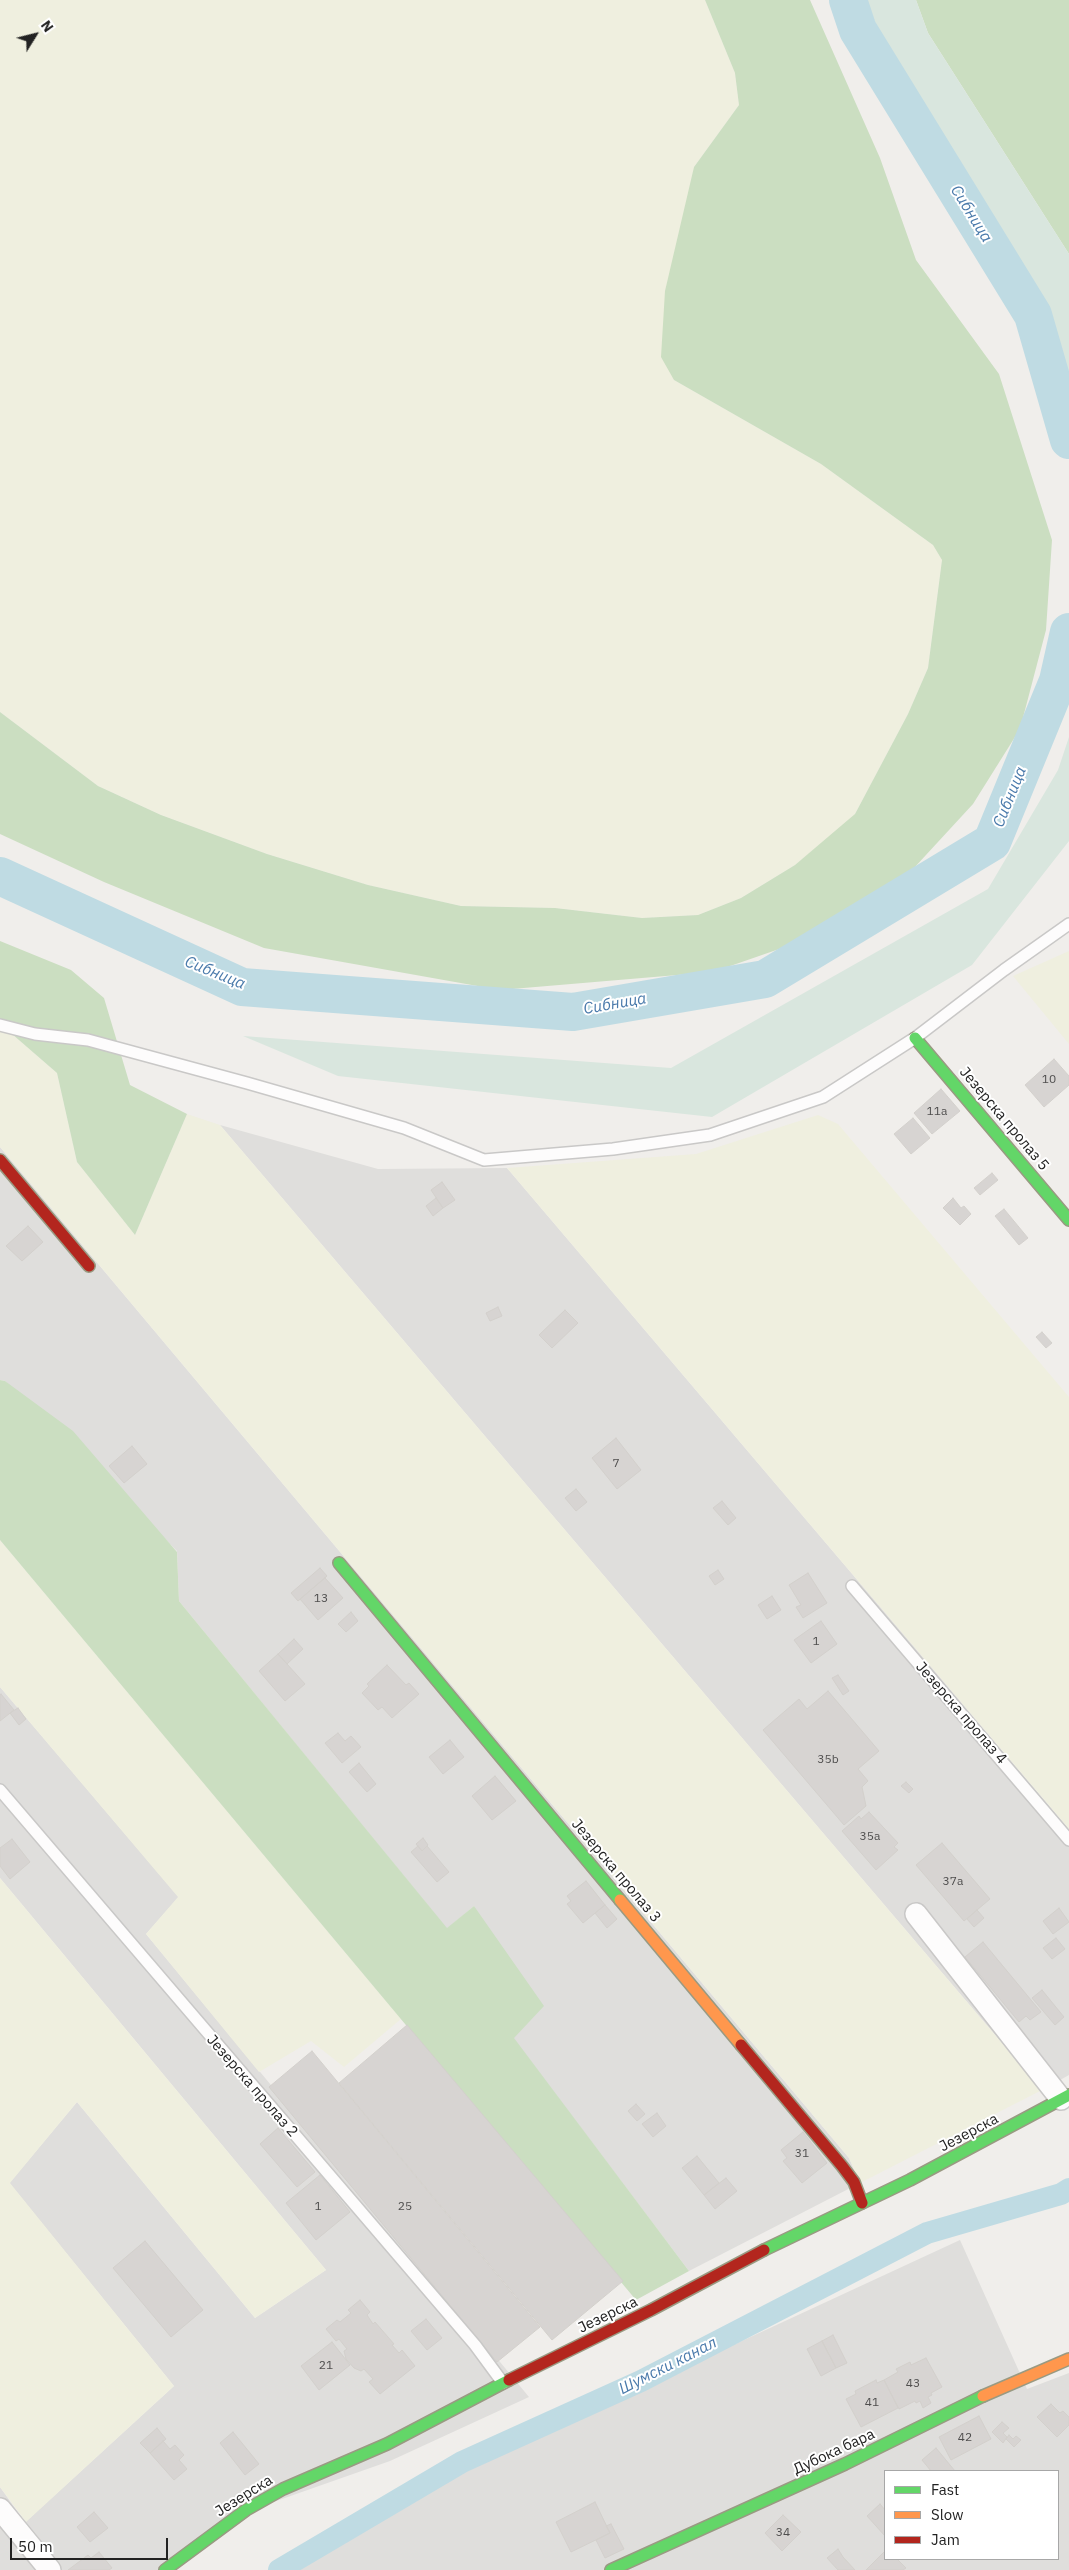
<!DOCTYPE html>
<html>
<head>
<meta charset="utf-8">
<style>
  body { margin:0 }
  #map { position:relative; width:1069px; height:2570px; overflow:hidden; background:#f0eeeb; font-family:"IBM Plex Sans",sans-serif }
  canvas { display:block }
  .legend { position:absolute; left:884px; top:2470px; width:175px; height:90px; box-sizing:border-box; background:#fff; border:1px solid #a7a7a7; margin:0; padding:6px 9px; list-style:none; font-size:15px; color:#222 }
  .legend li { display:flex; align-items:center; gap:10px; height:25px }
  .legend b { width:25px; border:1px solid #a7a7a7 }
  .north { position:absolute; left:10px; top:10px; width:50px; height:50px; -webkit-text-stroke:4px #fff; paint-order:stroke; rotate:54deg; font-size:14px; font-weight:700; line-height:20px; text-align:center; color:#222 }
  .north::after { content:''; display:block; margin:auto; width:18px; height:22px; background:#222; clip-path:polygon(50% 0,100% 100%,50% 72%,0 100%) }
  .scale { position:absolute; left:10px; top:2538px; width:158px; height:22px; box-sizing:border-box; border:2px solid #222; border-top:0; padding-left:6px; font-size:15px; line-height:18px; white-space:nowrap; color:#222; -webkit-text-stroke:4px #fff; paint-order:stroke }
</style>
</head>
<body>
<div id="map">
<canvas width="1069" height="2570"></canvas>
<ul class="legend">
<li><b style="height:6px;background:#63d668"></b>Fast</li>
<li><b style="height:6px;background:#ff974d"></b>Slow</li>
<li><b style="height:6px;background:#b3261e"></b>Jam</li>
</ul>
<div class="north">N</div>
<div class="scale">50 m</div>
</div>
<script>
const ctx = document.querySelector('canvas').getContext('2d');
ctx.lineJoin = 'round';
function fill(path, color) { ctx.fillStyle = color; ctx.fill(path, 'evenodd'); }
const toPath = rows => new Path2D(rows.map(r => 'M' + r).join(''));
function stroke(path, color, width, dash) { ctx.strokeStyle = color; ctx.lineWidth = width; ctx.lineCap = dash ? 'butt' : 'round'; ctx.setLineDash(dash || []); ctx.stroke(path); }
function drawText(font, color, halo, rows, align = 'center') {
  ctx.font = font + ' "IBM Plex Sans",sans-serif'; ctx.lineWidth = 4; ctx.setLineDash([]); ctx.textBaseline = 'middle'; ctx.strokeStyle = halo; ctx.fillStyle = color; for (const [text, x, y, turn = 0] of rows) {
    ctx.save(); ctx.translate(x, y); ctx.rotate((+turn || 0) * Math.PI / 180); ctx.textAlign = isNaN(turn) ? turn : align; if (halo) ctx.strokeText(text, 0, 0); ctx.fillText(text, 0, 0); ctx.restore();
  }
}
const residential = toPath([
  [220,1125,378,1169,507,1168,1069,1829,1069,2075,1042,2090],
  [0,1147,849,2158,860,2183,689,2271,513,2038,474,1906,447,1929,179,1601,177,1551,5,1381,0,1380],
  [0,1687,179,1897,146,1934,529,2397,390,2461,262,2506,172,2570,0,2570,0,2487,25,2522,174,2386,9,2183,77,2102,255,2318,326,2270,0,1878],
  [960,2240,1027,2389,1069,2373,1069,2570,292,2570,310,2557,487,2459],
  [885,2471,1058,2471,1058,2559,885,2559]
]);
const farmland = toPath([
  [0,0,705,0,735,73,739,105,694,167,674,380,821,464,933,545,942,560,928,668,908,714,855,814,845,825,795,865,741,898,698,915,642,918,555,908,461,906,368,885,267,854,161,815,98,786,0,712],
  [1069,951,1069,1044,1013,976],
  [0,1031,12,1034,57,1073,77,1162,135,1235,187,1114,220,1125,1042,2090,860,2183,849,2158,0,1147],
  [818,1115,838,1124,1069,1397,1069,1829,507,1168,696,1154],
  [0,1540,401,2019,344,2067,311,2041,259,2072,146,1934,178,1897,0,1687],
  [0,1878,326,2270,255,2318,77,2102,10,2183,174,2386,26,2522,0,2487]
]);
const forest = toPath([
  [705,0,810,0,880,158,916,260,999,374,1052,540,1046,630,1020,729,973,804,914,868,858,905,785,947,713,972,500,990,264,948,104,882,0,834,0,712,98,786,161,815,267,854,368,885,461,906,555,908,642,918,698,915,741,898,795,865,855,814,908,714,928,668,942,560,933,545,821,464,674,380,661,357,665,291,694,167,739,105,735,73],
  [916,0,1069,0,1069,254,928,33],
  [0,941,71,970,104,998,130,1085,187,1114,135,1235,77,1162,57,1073,12,1034,0,1031],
  [0,1380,5,1381,73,1431,177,1552,179,1601,447,1928,474,1906,544,2006,514,2038,689,2271,636,2300,0,1540]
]);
const wetland = toPath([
  [865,0,916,0,928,33,1069,254,1069,401,1055,352,977,247],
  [1069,737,1069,841,972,965,712,1117,338,1076,243,1036,671,1068,988,889,1058,770]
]);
const canal = toPath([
  [279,2570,462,2462,641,2381,927,2233,1061,2194,1069,2189]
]);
const river = toPath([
  [848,0,858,30,1033,315,1069,440],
  [0,876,242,987,573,1012,765,979,992,842,1058,681,1069,632]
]);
const building = toPath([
  [1054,1059,1069,1076,1069,1085,1044,1107,1025,1085,1054,1059],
  [941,1089,960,1111,932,1134,914,1113,941,1089],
  [913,1118,930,1138,911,1154,894,1134,913,1118],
  [992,1173,998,1180,980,1195,974,1188,992,1173],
  [442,1182,455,1200,443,1208,431,1190,442,1182],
  [436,1198,443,1208,433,1216,426,1206,436,1198],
  [953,1198,961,1208,964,1206,971,1214,960,1225,943,1208,953,1198],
  [1004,1209,1028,1238,1019,1245,995,1216,1004,1209],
  [28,1226,43,1242,22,1261,6,1246,28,1226],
  [498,1307,502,1316,490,1321,486,1313,498,1307],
  [565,1310,578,1323,552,1348,539,1335,565,1310],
  [1042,1332,1052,1343,1046,1348,1036,1337,1042,1332],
  [616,1438,641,1470,617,1489,592,1458,616,1438],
  [132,1446,147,1464,124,1483,109,1466,132,1446],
  [576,1489,587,1502,576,1511,565,1498,576,1489],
  [722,1501,736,1518,728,1525,713,1508,722,1501],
  [320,1568,327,1576,298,1601,291,1593,320,1568],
  [718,1570,724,1579,715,1585,709,1576,718,1570],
  [808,1573,827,1603,803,1618,796,1607,801,1605,789,1585,808,1573],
  [325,1578,343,1598,318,1620,300,1599,325,1578],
  [772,1596,781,1610,767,1619,758,1605,772,1596],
  [351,1612,358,1621,346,1632,338,1624,351,1612],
  [821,1621,837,1644,811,1663,794,1640,821,1621],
  [294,1639,303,1649,287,1664,278,1654,294,1639],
  [278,1654,305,1684,285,1701,259,1671,278,1654],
  [387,1665,406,1685,409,1683,419,1694,392,1718,382,1707,378,1710,362,1693,369,1686,367,1684,387,1665],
  [838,1675,849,1691,843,1695,832,1678,838,1675],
  [828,1691,879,1751,858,1769,868,1781,862,1787,866,1806,844,1825,763,1730,799,1699,807,1709,828,1691],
  [1,1694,14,1710,0,1721,0,1695,1,1694],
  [18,1708,26,1719,19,1725,10,1713,18,1708],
  [338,1733,345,1741,351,1736,361,1747,342,1763,325,1743,338,1733],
  [450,1740,464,1757,443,1774,429,1757,450,1740],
  [359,1763,376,1784,367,1792,349,1772,359,1763],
  [495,1776,516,1801,492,1820,472,1796,495,1776],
  [906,1782,913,1789,909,1793,901,1786,906,1782],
  [869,1812,898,1843,894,1847,898,1850,876,1870,842,1831,859,1816,861,1819,869,1812],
  [423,1838,428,1845,422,1851,416,1844,423,1838],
  [12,1839,30,1862,10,1879,0,1866,0,1848,12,1839],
  [942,1843,990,1899,964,1921,916,1865,942,1843],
  [418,1846,422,1851,427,1846,449,1872,437,1882,411,1852,418,1846],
  [586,1881,605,1905,583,1923,567,1904,571,1901,567,1896,586,1881],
  [605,1905,617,1919,607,1928,595,1913,605,1905],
  [1059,1908,1069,1922,1053,1934,1043,1921,1059,1908],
  [977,1910,984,1918,974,1927,967,1919,977,1910],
  [1056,1938,1065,1949,1052,1959,1043,1948,1056,1938],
  [983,1942,1041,2012,1030,2020,1026,2016,1019,2022,965,1957,983,1942],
  [1042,1990,1064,2017,1055,2025,1032,1998,1042,1990],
  [407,2025,623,2281,552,2340,339,2083,407,2025],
  [312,2051,540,2327,497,2362,269,2087,312,2051],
  [636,2104,645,2114,637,2121,628,2111,636,2104],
  [657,2113,666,2126,653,2137,642,2124,657,2113],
  [278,2128,315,2172,297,2187,260,2144,278,2128],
  [803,2132,827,2163,802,2183,783,2161,787,2158,781,2150,803,2132],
  [697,2156,719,2183,704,2195,682,2168,697,2156],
  [320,2175,350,2212,316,2240,286,2203,320,2175],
  [726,2178,737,2191,715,2209,704,2195,726,2178],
  [145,2241,203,2310,171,2337,113,2268,145,2241],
  [360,2300,370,2312,367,2315,373,2324,375,2322,394,2344,392,2345,399,2353,402,2350,415,2366,380,2394,369,2382,373,2379,364,2369,361,2371,354,2368,346,2359,344,2351,347,2349,339,2339,336,2341,326,2329,337,2320,340,2322,351,2313,348,2310,360,2300],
  [426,2319,442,2338,427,2350,411,2331,426,2319],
  [833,2335,847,2363,836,2368,822,2341,833,2335],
  [822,2341,836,2368,821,2376,807,2349,822,2341],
  [332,2342,350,2365,319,2390,301,2366,332,2342],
  [926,2358,942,2387,931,2393,932,2395,928,2397,931,2403,923,2408,920,2401,916,2403,915,2401,899,2409,884,2380,898,2372,896,2369,910,2362,911,2365,926,2358],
  [876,2380,877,2383,884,2380,898,2408,861,2427,846,2399,856,2394,855,2391,876,2380],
  [1051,2404,1060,2413,1063,2411,1069,2417,1069,2425,1057,2437,1037,2417,1051,2404],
  [979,2416,991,2439,951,2460,939,2437,979,2416],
  [1002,2422,1009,2428,1003,2433,1007,2437,1003,2443,992,2432,1002,2422],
  [157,2428,166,2439,150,2453,140,2443,157,2428],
  [233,2432,259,2464,245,2475,220,2443,233,2432],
  [1009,2435,1013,2439,1016,2436,1021,2440,1014,2447,1006,2439,1009,2435],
  [163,2441,170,2449,175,2445,184,2455,179,2460,187,2469,174,2480,150,2453,163,2441],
  [936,2448,955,2471,931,2471,922,2460,936,2448],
  [595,2502,610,2533,571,2552,556,2522,595,2502],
  [880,2504,885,2510,885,2536,867,2516,880,2504],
  [94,2512,108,2528,90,2542,77,2527,94,2512],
  [783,2515,801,2532,782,2551,765,2533,783,2515],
  [611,2524,624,2549,605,2558,596,2540,610,2533,606,2526,611,2524],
  [838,2549,843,2557,855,2570,838,2570,827,2558,838,2549],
  [885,2551,885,2559,897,2559,906,2568,903,2570,866,2570,885,2551],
  [99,2552,112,2568,109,2570,68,2570,88,2555,91,2558,99,2552]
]);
const lane = toPath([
  [0,1025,35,1034,88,1040,247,1083,404,1128,484,1160,613,1149,710,1135,823,1097,915,1038,1004,970,1069,924],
  [852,1586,1069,1840],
  [0,1790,475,2345,503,2383]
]);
const street = toPath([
  [916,1914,1061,2099],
  [0,2509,50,2570]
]);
const fast = toPath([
  [915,1038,1069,1220],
  [339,1563,620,1900],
  [764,2250,910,2180,1069,2095],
  [165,2570,246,2510,283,2489,387,2444,509,2380],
  [611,2570,845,2464,983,2396]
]);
const slow = toPath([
  [620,1900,741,2045],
  [983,2396,1069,2359]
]);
const jam = toPath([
  [0,1160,89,1266],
  [741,2045,842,2166,854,2182,862,2203],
  [509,2380,651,2310,764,2250]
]);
const numberNames = [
  ["10",1049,1080],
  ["11a",937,1112],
  ["7",616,1464],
  ["13",321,1599],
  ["1",816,1642],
  ["35b",828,1760],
  ["35a",870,1837],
  ["37a",953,1882],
  ["31",802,2154],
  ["1",318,2207],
  ["25",405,2207],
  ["21",326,2366],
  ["43",913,2384],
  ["41",872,2403],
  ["42",965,2438],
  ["34",783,2533]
];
const streetNames = [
  ["Језерска пролаз 5",1004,1119,50],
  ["Језерска пролаз 4",961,1713,49],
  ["Језерска пролаз 3",616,1871,50],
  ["Језерска пролаз 2",252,2086,49],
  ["Језерска",969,2133,-28],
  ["Језерска",608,2315,-26],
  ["Дубока бара",834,2452,-25],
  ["Језерска",244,2496,-32]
];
const waterNames = [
  ["Сибница",971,214,58],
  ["Сибница",1010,797,-68],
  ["Сибница",215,973,22],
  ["Сибница",615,1004,-10],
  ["Шумски канал",668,2366,-27]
];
fill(residential, '#dfdedc');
fill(farmland, '#efefdf');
fill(forest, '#cbdec1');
fill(wetland, '#d9e6de');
stroke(canal, '#bfdbe3', 22);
stroke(river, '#bfdbe3', 38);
fill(building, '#d7d4d2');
stroke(building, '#d3d0cc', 1);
stroke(lane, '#c9c8c7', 14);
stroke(street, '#c9c8c7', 24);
stroke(fast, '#999a82', 14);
stroke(slow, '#999a82', 14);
stroke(jam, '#999a82', 14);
stroke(lane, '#fdfcfc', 11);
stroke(street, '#fdfcfc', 21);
stroke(fast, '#63d668', 11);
stroke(slow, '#ff974d', 11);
stroke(jam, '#b3261e', 11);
drawText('12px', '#4f4e4e', null, numberNames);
drawText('15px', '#222', '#fff', streetNames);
drawText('italic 16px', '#4a7aab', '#fff', waterNames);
</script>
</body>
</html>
